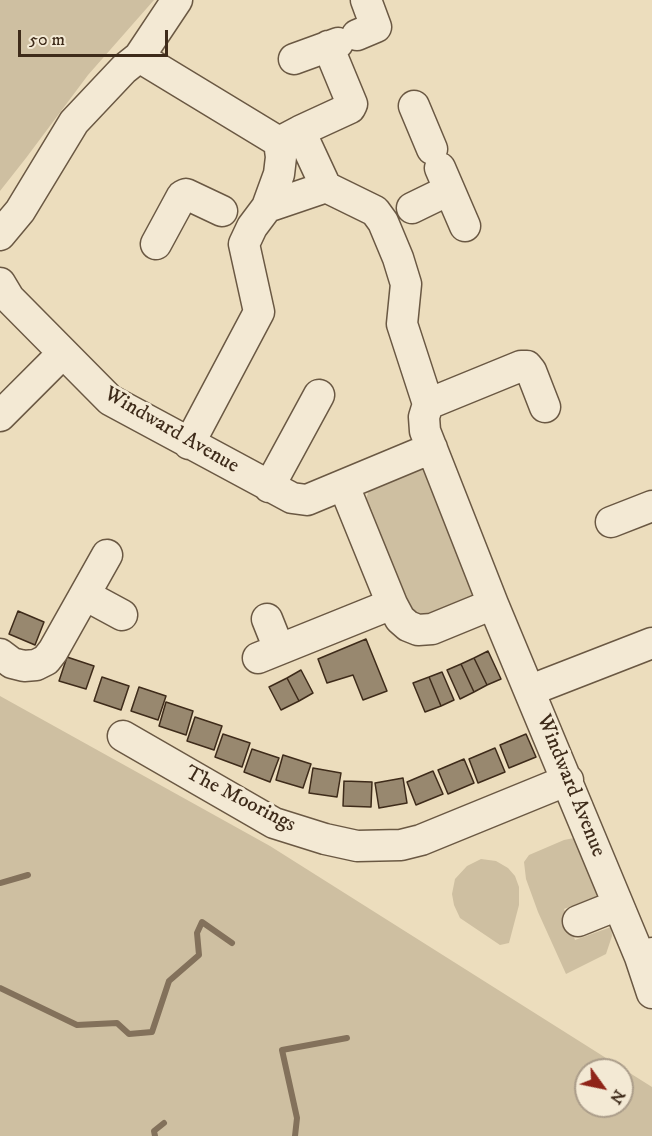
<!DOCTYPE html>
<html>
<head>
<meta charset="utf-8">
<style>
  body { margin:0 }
  #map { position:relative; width:652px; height:1136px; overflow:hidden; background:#ecddbd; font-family:"IM FELL DW Pica",serif }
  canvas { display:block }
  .north { position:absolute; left:574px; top:1058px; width:60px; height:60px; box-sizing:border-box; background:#f3e9d4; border:2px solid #ab9d8a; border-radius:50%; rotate:123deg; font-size:16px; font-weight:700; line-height:24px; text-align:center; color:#3e2b1a }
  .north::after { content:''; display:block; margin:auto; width:21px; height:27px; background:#8f2418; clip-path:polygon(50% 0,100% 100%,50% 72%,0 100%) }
  .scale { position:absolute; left:18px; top:30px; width:150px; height:27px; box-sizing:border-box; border:3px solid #3e2b1a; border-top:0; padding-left:8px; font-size:18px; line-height:21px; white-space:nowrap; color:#3e2b1a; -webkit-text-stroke:4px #f3e9d4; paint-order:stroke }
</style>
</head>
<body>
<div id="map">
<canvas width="652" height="1136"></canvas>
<div class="north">N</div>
<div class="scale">50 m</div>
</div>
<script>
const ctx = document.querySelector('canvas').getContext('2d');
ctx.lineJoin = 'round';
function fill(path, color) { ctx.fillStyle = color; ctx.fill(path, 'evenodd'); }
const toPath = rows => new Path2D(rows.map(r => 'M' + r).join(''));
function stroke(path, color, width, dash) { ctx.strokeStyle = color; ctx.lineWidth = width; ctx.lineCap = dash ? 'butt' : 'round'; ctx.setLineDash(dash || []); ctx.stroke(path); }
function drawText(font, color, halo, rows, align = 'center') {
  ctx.font = font + ' "IM FELL DW Pica",serif'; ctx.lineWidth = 6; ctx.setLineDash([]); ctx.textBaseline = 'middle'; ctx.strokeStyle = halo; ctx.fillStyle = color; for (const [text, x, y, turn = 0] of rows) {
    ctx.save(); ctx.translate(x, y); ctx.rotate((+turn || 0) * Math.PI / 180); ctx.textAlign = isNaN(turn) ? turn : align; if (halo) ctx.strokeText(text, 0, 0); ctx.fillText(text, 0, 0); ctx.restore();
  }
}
const green = toPath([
  [0,0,154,0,88,75,26,158,0,191],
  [418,467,424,469,475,599,430,621,413,617,365,502,370,487],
  [0,696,270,846,652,1087,652,1136,0,1136],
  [586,1070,622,1070,622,1106,586,1106],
  [574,838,600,895,564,909,575,940,611,927,612,936,606,954,566,974,538,912,526,879,524,862,529,855,564,840],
  [481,859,496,861,508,868,515,876,519,887,519,905,509,943,500,945,460,918,454,905,452,894,455,879,467,866]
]);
const stream = toPath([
  [0,883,28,875],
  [0,988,77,1025,117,1023,129,1034,152,1032,169,981,199,955,197,933,202,922,232,943],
  [155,1136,154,1131,164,1123],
  [295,1136,297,1118,282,1050,347,1038]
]);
const building = toPath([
  [18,611,44,622,35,645,9,634,18,611],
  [366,639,387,691,363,700,353,675,327,683,318,659,366,639],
  [488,651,501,679,487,685,474,658,488,651],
  [67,657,94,666,86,689,59,681,67,657],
  [474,658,487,685,474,692,461,664,474,658],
  [461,664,474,692,460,699,447,670,461,664],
  [301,670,313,693,299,701,287,678,301,670],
  [442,672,454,700,441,706,429,677,442,672],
  [102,677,129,686,121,710,94,701,102,677],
  [429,677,441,706,425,712,413,683,429,677],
  [287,678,299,701,281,710,269,687,287,678],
  [139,687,166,696,158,720,131,711,139,687],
  [166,702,193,711,186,735,159,726,166,702],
  [195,717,222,726,214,750,187,741,195,717],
  [223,734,250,743,242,767,215,757,223,734],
  [526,734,536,757,509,768,500,745,526,734],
  [495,748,505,772,478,783,469,759,495,748],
  [252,749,279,758,270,782,244,772,252,749],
  [283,755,311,764,303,788,276,780,283,755],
  [464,759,474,783,448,794,438,770,464,759],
  [313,768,341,773,337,797,309,793,313,768],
  [433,771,443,794,416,805,407,782,433,771],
  [403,778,407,803,379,808,375,783,403,778],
  [344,781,372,782,371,807,343,806,344,781]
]);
const minor = toPath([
  [357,35,376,27,366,0],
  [139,57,279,142,300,131,326,187,375,211,383,222,398,258,406,284,402,324,428,404,424,417,425,431,493,604,640,957,652,953],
  [294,59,338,43],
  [414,106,432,149],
  [300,131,350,108,352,104,328,46],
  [440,168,465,226],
  [267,207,326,187],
  [412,208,449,190],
  [0,235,20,211,74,122,124,69,139,57,177,0],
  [156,244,182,196,186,194,222,211],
  [0,283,9,298,110,400,292,498,307,500,432,448],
  [428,404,521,366,527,366,531,371,545,407],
  [0,416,63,353],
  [189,444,259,312,244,244,252,227,267,207,279,174,281,157,279,142],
  [344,486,392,604,400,619,408,626,418,630,432,629,493,604],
  [269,487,319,395],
  [611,522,652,506],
  [85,595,122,615],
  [267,619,279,649],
  [0,654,12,663,24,666,36,665,46,660,53,651,107,555],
  [258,658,392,604],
  [531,690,652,643],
  [123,736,274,823,325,839,357,846,401,845,421,840,568,780],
  [578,921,618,905],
  [640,957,652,993]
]);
const streetNames = [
  ["Windward Avenue",171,431,30],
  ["Windward Avenue",570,786,68],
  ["The Moorings",240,800,27]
];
fill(green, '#cebfa1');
stroke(stream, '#83715b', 6);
fill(building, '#98886f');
stroke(building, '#3e2b1a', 1.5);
stroke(minor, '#6a5843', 33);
stroke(minor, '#f3e9d4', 30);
drawText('21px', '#3e2b1a', '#f3e9d4', streetNames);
</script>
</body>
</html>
